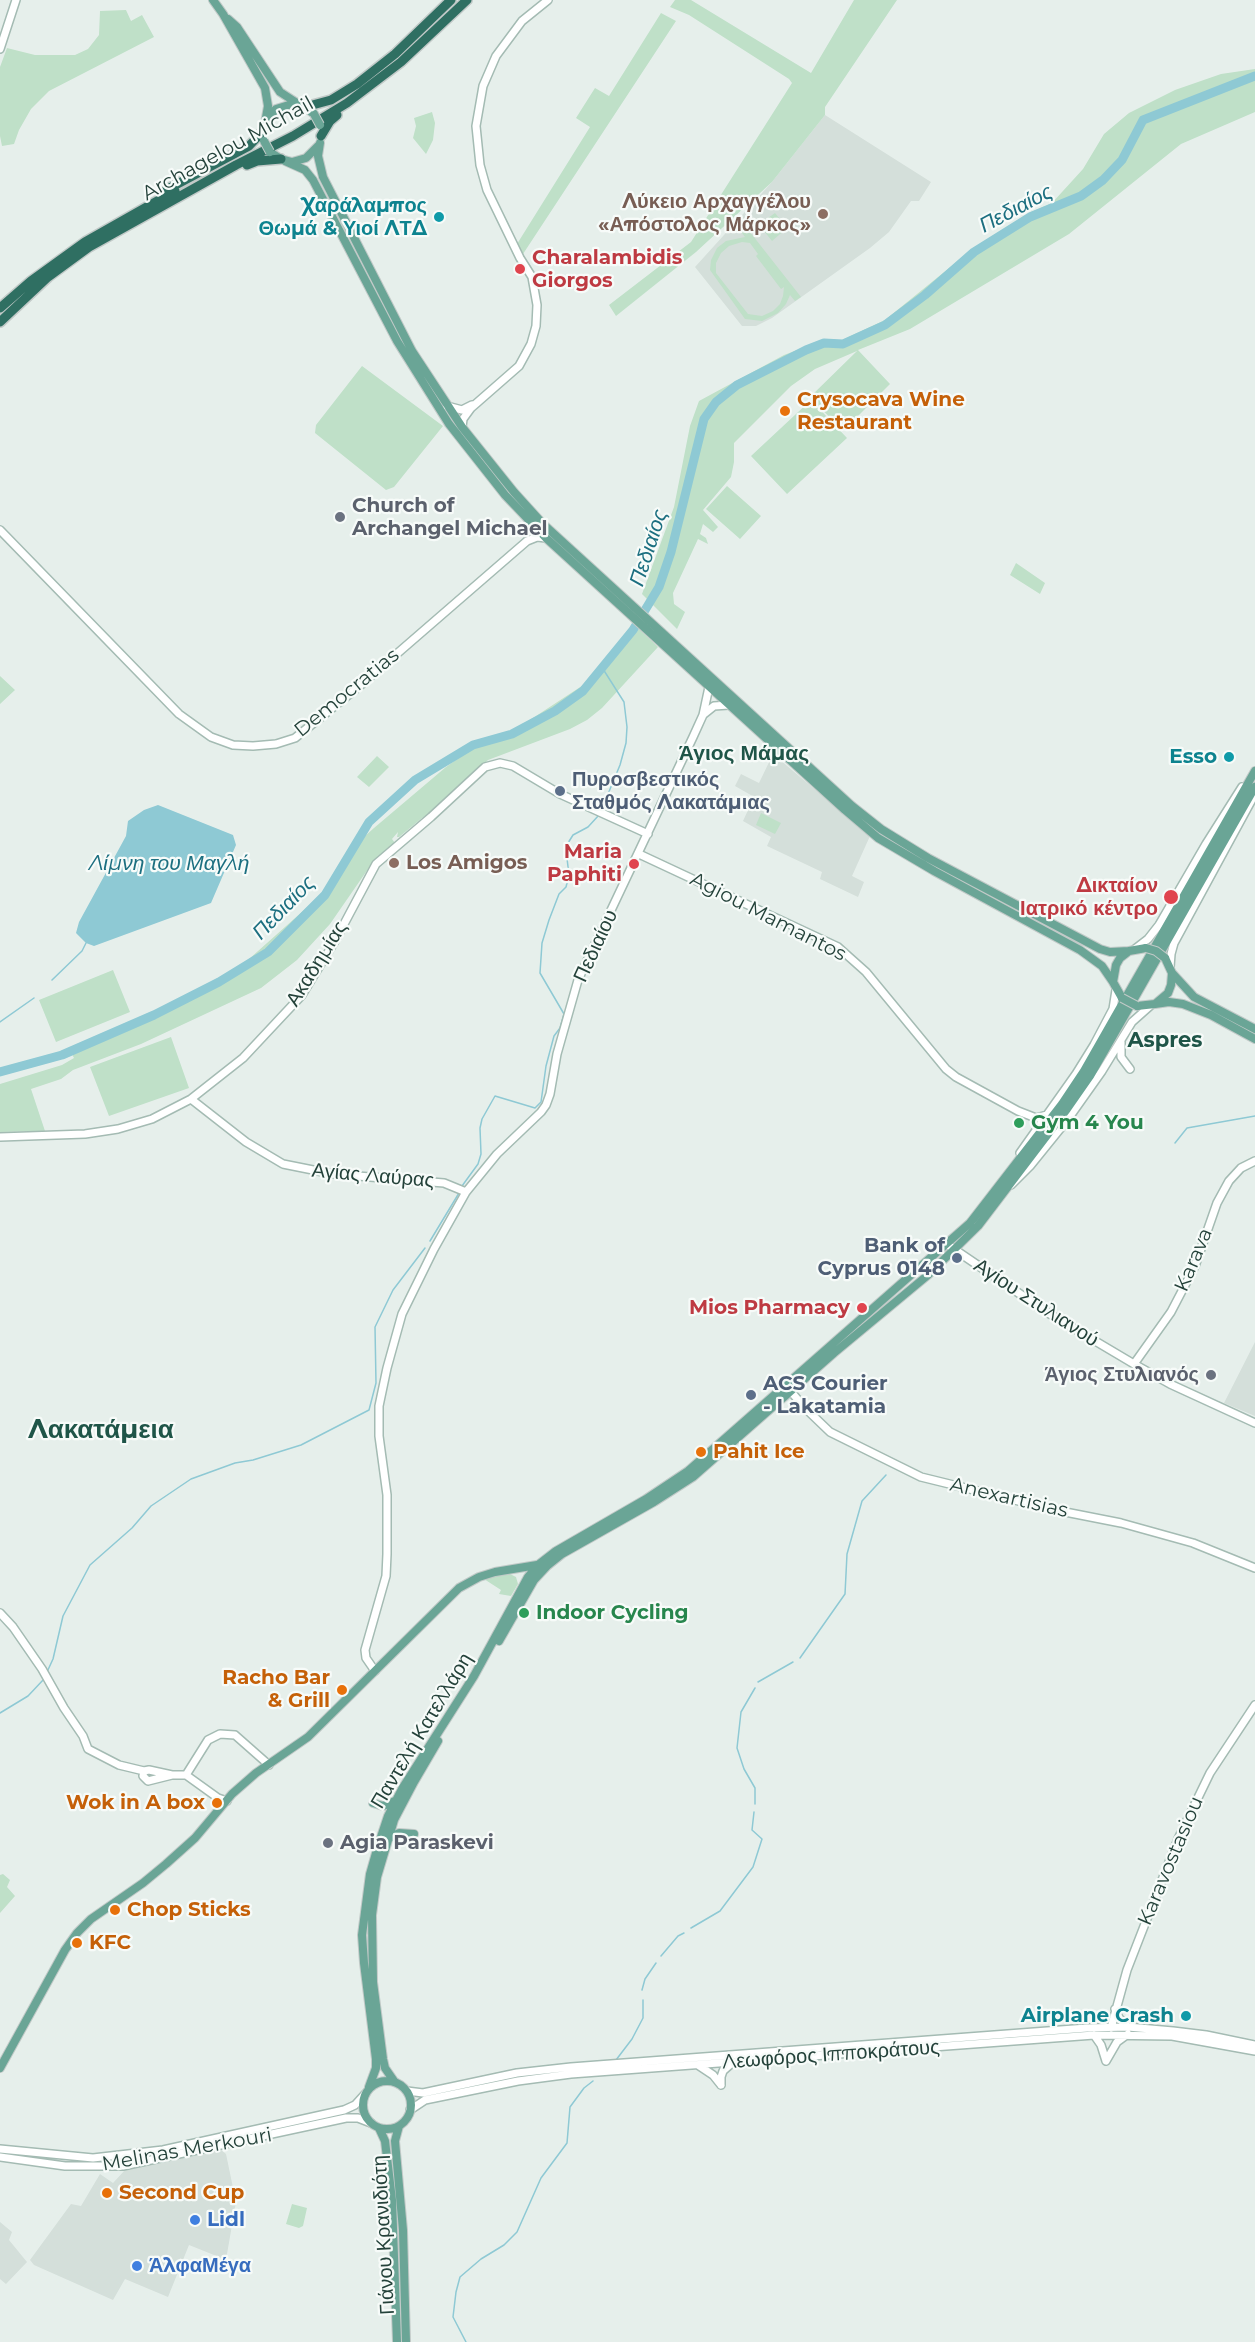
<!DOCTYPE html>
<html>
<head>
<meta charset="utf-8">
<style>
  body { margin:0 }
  canvas { display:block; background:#e6efeb }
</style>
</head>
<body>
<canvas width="1255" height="2342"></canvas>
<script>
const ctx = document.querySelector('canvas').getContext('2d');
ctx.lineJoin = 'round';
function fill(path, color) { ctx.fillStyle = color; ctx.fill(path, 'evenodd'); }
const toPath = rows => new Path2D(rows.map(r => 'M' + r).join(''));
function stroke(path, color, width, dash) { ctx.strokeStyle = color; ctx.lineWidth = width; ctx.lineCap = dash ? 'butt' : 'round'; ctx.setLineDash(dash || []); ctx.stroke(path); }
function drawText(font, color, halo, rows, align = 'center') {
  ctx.font = font + ' Montserrat,sans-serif'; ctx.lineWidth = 4.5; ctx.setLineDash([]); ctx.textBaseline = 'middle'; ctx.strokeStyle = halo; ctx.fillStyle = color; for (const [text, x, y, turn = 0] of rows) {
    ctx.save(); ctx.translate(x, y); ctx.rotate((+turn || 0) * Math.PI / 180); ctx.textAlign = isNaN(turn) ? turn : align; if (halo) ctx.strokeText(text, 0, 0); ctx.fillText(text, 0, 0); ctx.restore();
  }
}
const built = toPath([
  [825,115,931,182,919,201,911,201,889,232,870,248,772,318,756,326,742,326,695,267,772,182],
  [773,754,870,836,852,876,864,882,858,897,820,879,822,872,767,846,771,837,743,821,749,808,756,811,760,810,763,802,735,786,741,774,759,783],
  [1255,1342,1255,1416,1224,1403],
  [221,2150,226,2154,236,2202,227,2254,224,2259,189,2245,168,2297,125,2279,113,2300,34,2265,30,2260,71,2204,81,2206,100,2174,113,2183,125,2170],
  [0,2222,12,2232,9,2240,27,2262,6,2284,0,2279]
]);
const green = toPath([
  [675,0,691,0,811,73,854,0,897,0,825,107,825,115,772,182,696,252,616,316,609,305,691,242,792,83,789,79,689,15,670,7],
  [126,10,131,21,142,15,154,37,49,91,31,109,19,130,14,144,2,146,0,136,0,67,7,48,35,55,75,55,88,49,99,35,100,11],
  [661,13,676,21,523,254,517,244,590,127,576,118,595,88,609,96],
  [1255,69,1255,112,1181,144,1069,234,910,329,858,350,890,384,843,431,810,397,857,351,815,369,791,386,734,443,734,462,731,477,703,510,718,527,713,532,703,524,700,534,706,538,708,544,698,539,673,593,674,604,685,612,677,629,642,594,674,507,690,426,699,401,784,355,824,340,842,340,885,320,975,247,1029,213,1052,203,1083,169,1104,134,1129,113,1175,90,1221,74],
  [432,112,435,123,433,140,426,154,413,138,416,126,414,118],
  [775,213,787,228,772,241,760,226,768,220,770,221,768,218],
  [746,227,801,297,795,301,790,295,786,304,778,313,762,321,745,319,710,270,711,260,717,248,726,241,745,237,740,230],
  [742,242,750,243,758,254,756,256,781,289,784,287,783,296,780,304,773,311,762,316,748,314,716,273,716,263,721,253,729,246],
  [362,366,443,426,394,487,386,490,315,433,316,425],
  [811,400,847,438,787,494,751,456],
  [727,486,761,516,740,539,706,509],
  [1016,563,1045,583,1040,594,1010,575],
  [639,629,658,647,602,708,587,720,570,729,488,760,431,813,422,818,399,837,397,837,398,832,392,839,395,843,375,859,330,924,297,960,261,988,141,1044,73,1070,61,1079,31,1089,45,1131,0,1132,0,1084,62,1065,74,1058,72,1054,172,1009,221,984,331,886,365,836,374,828,446,767,473,748,510,733,597,676,614,649],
  [0,676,15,690,0,704],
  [377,756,389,767,369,787,357,777],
  [761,813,781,823,775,834,756,825],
  [113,970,130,1012,56,1042,39,1000],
  [171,1037,189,1088,109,1116,90,1067],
  [508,1573,516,1577,518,1584,511,1596,499,1594,501,1590,484,1579],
  [3,1874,10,1880,7,1887,15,1896,0,1913,0,1875],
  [292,2204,307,2208,303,2226,299,2228,286,2224]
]);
const water = toPath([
  [158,805,233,835,236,845,211,903,94,946,86,943,76,933,79,922,126,836,128,821,144,810]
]);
const stream = toPath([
  [601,811,620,765,626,743,627,727,624,702,603,669],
  [52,980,82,951,86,943],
  [0,1022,34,998],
  [1175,1143,1187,1128,1255,1116],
  [462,1186,478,1164,481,1154,480,1128,482,1119,495,1096,535,1108,541,1102,546,1066,554,1036,560,1028,564,1014,540,973,542,943,549,920,559,894,566,887,569,875,566,850,568,843,573,835,588,827,599,815],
  [430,1241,459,1193],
  [800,1658,845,1594,847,1554,862,1501,886,1475],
  [47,1672,53,1659,63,1616,90,1565,132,1528,151,1506,191,1479,235,1463,253,1460,301,1445,369,1410,376,1383,375,1327,393,1290,425,1248],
  [758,1682,793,1662],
  [755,1688,741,1712,737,1748,744,1769,755,1788,755,1804],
  [0,1713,28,1696,44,1679],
  [691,1928,720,1911,753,1867,762,1839,752,1830,754,1812],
  [661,1956,678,1936,684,1933],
  [642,1990,645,1979,656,1963],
  [616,2060,632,2039,643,2018,643,2000],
  [466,2342,453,2317,456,2292,460,2277,481,2259,504,2245,517,2232,541,2178,567,2143,570,2107,584,2088,593,2081]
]);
const river = toPath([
  [0,1072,62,1055,154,1015,219,982,268,952,325,895,369,822,415,780,473,745,512,734,555,711,583,691,633,630,659,587,671,552,704,419,716,402,737,385,806,350,824,343,843,344,885,325,925,295,974,252,1030,217,1081,196,1103,180,1122,160,1143,120,1255,76]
]);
const secondary = toPath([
  [0,49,16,0],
  [447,406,462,410,472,405],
  [462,427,463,419,471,408,519,366,531,344,536,326,537,305,532,277,520,258,487,190,480,165,476,126,483,86,496,56,522,21,548,0],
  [0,530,179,714,211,737,233,745,253,746,276,744,295,738,362,684,527,541,537,537,546,538],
  [704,714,714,706,729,705],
  [639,854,838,947,866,972,946,1069,956,1077,1018,1111,1036,1118,1047,1115],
  [1135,949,1148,939,1159,925,1206,844,1242,787],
  [1170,967,1171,954,1174,943,1255,794],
  [1121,1042,1121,1057,1130,1069],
  [191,1099,246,1142,283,1164,333,1174,444,1183,466,1192],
  [0,1137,85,1134,118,1129,152,1119,191,1099,243,1058,302,995,335,941,376,864,431,817,485,767,500,763,513,766,560,794,648,834],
  [1020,1153,1076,1074,1094,1045,1113,1009,1116,990],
  [1011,1185,1030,1166,1068,1119,1102,1071,1132,1022,1150,1006],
  [948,1245,1048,1313,1134,1364,1170,1384,1255,1423],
  [1134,1364,1171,1312,1195,1266,1217,1203,1229,1181,1241,1168,1255,1161],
  [787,1387,805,1408,830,1432,921,1477,1055,1510,1121,1523,1193,1543,1255,1568],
  [0,1613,13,1627,42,1669,64,1708,83,1736,88,1749,119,1765,144,1771,149,1770,172,1775],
  [375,1671,366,1658,365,1650,386,1576,387,1554,387,1495,379,1436,379,1406,387,1368,402,1314,434,1249,466,1192,497,1154,541,1112,546,1105,550,1094,557,1054,578,980,693,737,703,715,709,687],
  [144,1771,143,1776,148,1781,172,1775,186,1775,218,1798,227,1801],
  [186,1775,208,1740,220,1734,235,1735,269,1765],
  [1115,2009,1119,2018,1128,2027],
  [1111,2028,1127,1970,1178,1839,1210,1773,1255,1705],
  [1094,2035,1101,2045,1106,2061],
  [1106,2061,1117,2042,1128,2034],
  [698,2065,713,2075,721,2085],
  [721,2085,721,2077,723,2071,732,2063],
  [407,2091,423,2093,517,2073,571,2067,1087,2028,1128,2027,1173,2031,1206,2035,1255,2045],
  [410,2110,425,2100,518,2081,571,2074,1094,2035,1172,2036,1255,2051],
  [0,2149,93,2158,163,2150,344,2110,355,2105,365,2094],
  [0,2157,65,2166,123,2166,346,2118,358,2118,371,2123]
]);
const primary = toPath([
  [213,0,223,14,265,88,268,106,265,123],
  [228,19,237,27,280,92,300,105],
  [267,119,276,109,292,104,305,107,314,114],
  [320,143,318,156,323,177,412,351,462,427,514,492,543,524,852,806,881,829,928,858,1100,949,1110,952,1129,951],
  [270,152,281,159,292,162,306,158,318,146],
  [285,161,305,170,313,180,397,341,449,424,505,495,546,538,845,810,878,838,934,871,1080,950,1102,966,1113,982],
  [1172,973,1194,997,1255,1029],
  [1122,998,1113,982,1116,965,1120,958,1129,951,1146,948],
  [1155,1004,1169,1002,1183,1004,1211,1015,1255,1039],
  [1137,1006,1155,1004,1168,993,1171,985,1172,973,1165,958],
  [499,1641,534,1580,547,1566,562,1554,654,1502,693,1477,834,1353,928,1275,978,1226,1067,1109,1090,1076,1255,787],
  [373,1803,383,1806,395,1801],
  [388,1839,399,1833,414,1834],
  [0,2068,65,1950,77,1933,91,1919,143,1883,166,1864,195,1838,232,1794,256,1773,308,1737,459,1588,479,1577,495,1572,537,1565],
  '363 2105a24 24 0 1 1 48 0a24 24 0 1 1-48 0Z',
  [394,2081,385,2068,383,2059,373,1982,372,1915,377,1877,394,1820,414,1782,438,1741],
  [369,2087,376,2068,376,2059,364,1963,362,1935,370,1874,378,1846,388,1816,402,1789,474,1676,528,1577,538,1565,556,1551,646,1499,688,1471,970,1223,1062,1104,1084,1071,1255,771],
  [399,2126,395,2141,403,2230,406,2342],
  [379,2128,385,2141,392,2200,397,2342]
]);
const highway = toPath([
  [305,107,331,100,357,84,395,54,451,0],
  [321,136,330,121,337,115],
  [247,165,257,161,281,159],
  [166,190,249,146,264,130],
  [0,308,31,281,85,242,175,191],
  [0,322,48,277,89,247,236,165,293,136,347,103,401,62,467,0]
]);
const primaryBridge = toPath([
  [314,114,320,125],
  [264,141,270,152],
  [1146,948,1156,951,1165,958],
  [1122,998,1137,1006]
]);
const markers = [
  [823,214,6,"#8d6e63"],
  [439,217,6,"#0f9aa8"],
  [520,269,6,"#e0444e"],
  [785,411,6,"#e8710a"],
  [340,517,6,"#6b7280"],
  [1229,757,6,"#0f9aa8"],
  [560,791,6,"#5c6f8a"],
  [394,863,6,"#8d6e63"],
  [634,864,6,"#e0444e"],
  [1171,897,8,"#e0444e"],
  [1019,1123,6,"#2e9e5b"],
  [957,1258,6,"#5c6f8a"],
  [862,1308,6,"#e0444e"],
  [1211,1375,6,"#6b7280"],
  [751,1395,6,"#5c6f8a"],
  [701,1452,6,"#e8710a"],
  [524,1613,6,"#2e9e5b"],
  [342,1690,6,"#e8710a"],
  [217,1803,6,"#e8710a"],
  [328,1843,6,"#6b7280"],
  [115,1910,6,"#e8710a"],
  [77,1943,6,"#e8710a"],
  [1186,2016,6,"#0f9aa8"],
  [107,2193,6,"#e8710a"],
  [195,2220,6,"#3f7fe0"],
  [137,2266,6,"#3f7fe0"]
];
const streetNames = [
  ["Archagelou Michail",228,149,-29],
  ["Democratias",347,693,-39],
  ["Agiou Mamantos",768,917,27],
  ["Πεδιαίου",596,946,-65],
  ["Ακαδημίας",317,964,-58],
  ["Αγίας Λαύρας",373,1176,5],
  ["Karava",1194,1260,-67],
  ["Αγίου Στυλιανού",1036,1303,33],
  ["Anexartisias",1009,1498,13],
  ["Παντελή Κατελλάρη",422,1731,-59],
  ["Karavostasiou",1171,1861,-67],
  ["Λεωφόρος Ιπποκράτους",831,2055,-4],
  ["Melinas Merkouri",187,2150,-10],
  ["Γιάνου Κρανιδιότη",384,2235,-93]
];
const educationNames = [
  ["Λύκειο Αρχαγγέλου",811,202],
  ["«Απόστολος Μάρκος»",811,225],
  ["Los Amigos",406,863,"left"]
];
const cultureNames = [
  ["Χαράλαμπος",427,206],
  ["Θωμά & Υιοί ΛΤΔ",427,229],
  ["Esso",1217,757],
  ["Airplane Crash",1174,2016]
];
const healthNames = [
  ["Charalambidis",532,258,"left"],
  ["Giorgos",532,281,"left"],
  ["Maria",622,852],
  ["Paphiti",622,875],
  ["Δικταίον",1158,886],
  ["Ιατρικό κέντρο",1158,909],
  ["Mios Pharmacy",850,1308]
];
const foodNames = [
  ["Crysocava Wine",797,400],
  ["Restaurant",797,423],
  ["Pahit Ice",713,1452],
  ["Racho Bar",330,1678,"right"],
  ["& Grill",330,1701,"right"],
  ["Wok in A box",205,1803,"right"],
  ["Chop Sticks",127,1910],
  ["KFC",89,1943],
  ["Second Cup",119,2193]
];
const worshipNames = [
  ["Church of",352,506],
  ["Archangel Michael",352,529],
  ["Άγιος Στυλιανός",1199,1375,"right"],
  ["Agia Paraskevi",340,1843]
];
const serviceNames = [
  ["Πυροσβεστικός",572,780],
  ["Σταθμός Λακατάμιας",572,803],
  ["Bank of",945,1246,"right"],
  ["Cyprus 0148",945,1269,"right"],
  ["ACS Courier",763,1384],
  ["- Lakatamia",763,1407]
];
const leisureNames = [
  ["Gym 4 You",1031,1123],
  ["Indoor Cycling",536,1613]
];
const shopNames = [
  ["Lidl",207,2220],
  ["ΆλφαΜέγα",149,2266]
];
const waterNames = [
  ["Πεδιαίος",1016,209,-28],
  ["Πεδιαίος",649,548,-72],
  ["Λίμνη του Μαγλή",169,864],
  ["Πεδιαίος",284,908,-46]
];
const neighbourhoodNames = [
  ["Άγιος Μάμας",744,754],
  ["Aspres",1165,1041]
];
const districtNames = [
  ["Λακατάμεια",101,1430]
];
fill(built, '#d4dfda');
fill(green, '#bfe0c8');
fill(water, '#8ec9d4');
stroke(stream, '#8ec9d4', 1.5);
stroke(river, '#8ec9d4', 9);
stroke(secondary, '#a4bbb3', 10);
stroke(primary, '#c2cac8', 10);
stroke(highway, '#c2cac8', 12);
stroke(secondary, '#fff', 7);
stroke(primary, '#6aa596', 8);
stroke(highway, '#2f6f62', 9);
stroke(primaryBridge, '#c2cac8', 10, []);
stroke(primaryBridge, '#6aa596', 8);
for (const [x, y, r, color] of markers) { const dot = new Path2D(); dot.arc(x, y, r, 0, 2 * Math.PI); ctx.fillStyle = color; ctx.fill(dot); stroke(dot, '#f7fbf9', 2); }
drawText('20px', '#24423a', '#f7fbf9', streetNames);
drawText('bold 20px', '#785e54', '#f7fbf9', educationNames, 'right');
drawText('bold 20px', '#0d838f', '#f7fbf9', cultureNames, 'right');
drawText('bold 20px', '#be3a42', '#f7fbf9', healthNames, 'right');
drawText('bold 20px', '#c56008', '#f7fbf9', foodNames, 'left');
drawText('bold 20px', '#5b616d', '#f7fbf9', worshipNames, 'left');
drawText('bold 20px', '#4e5e75', '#f7fbf9', serviceNames, 'left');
drawText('bold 20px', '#27864d', '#f7fbf9', leisureNames, 'left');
drawText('bold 20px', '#366cbe', '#f7fbf9', shopNames, 'left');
drawText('italic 21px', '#1c6f80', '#f7fbf9', waterNames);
drawText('bold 21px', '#1f5548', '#f7fbf9', neighbourhoodNames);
drawText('bold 26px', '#1f5548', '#f7fbf9', districtNames);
</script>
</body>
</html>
